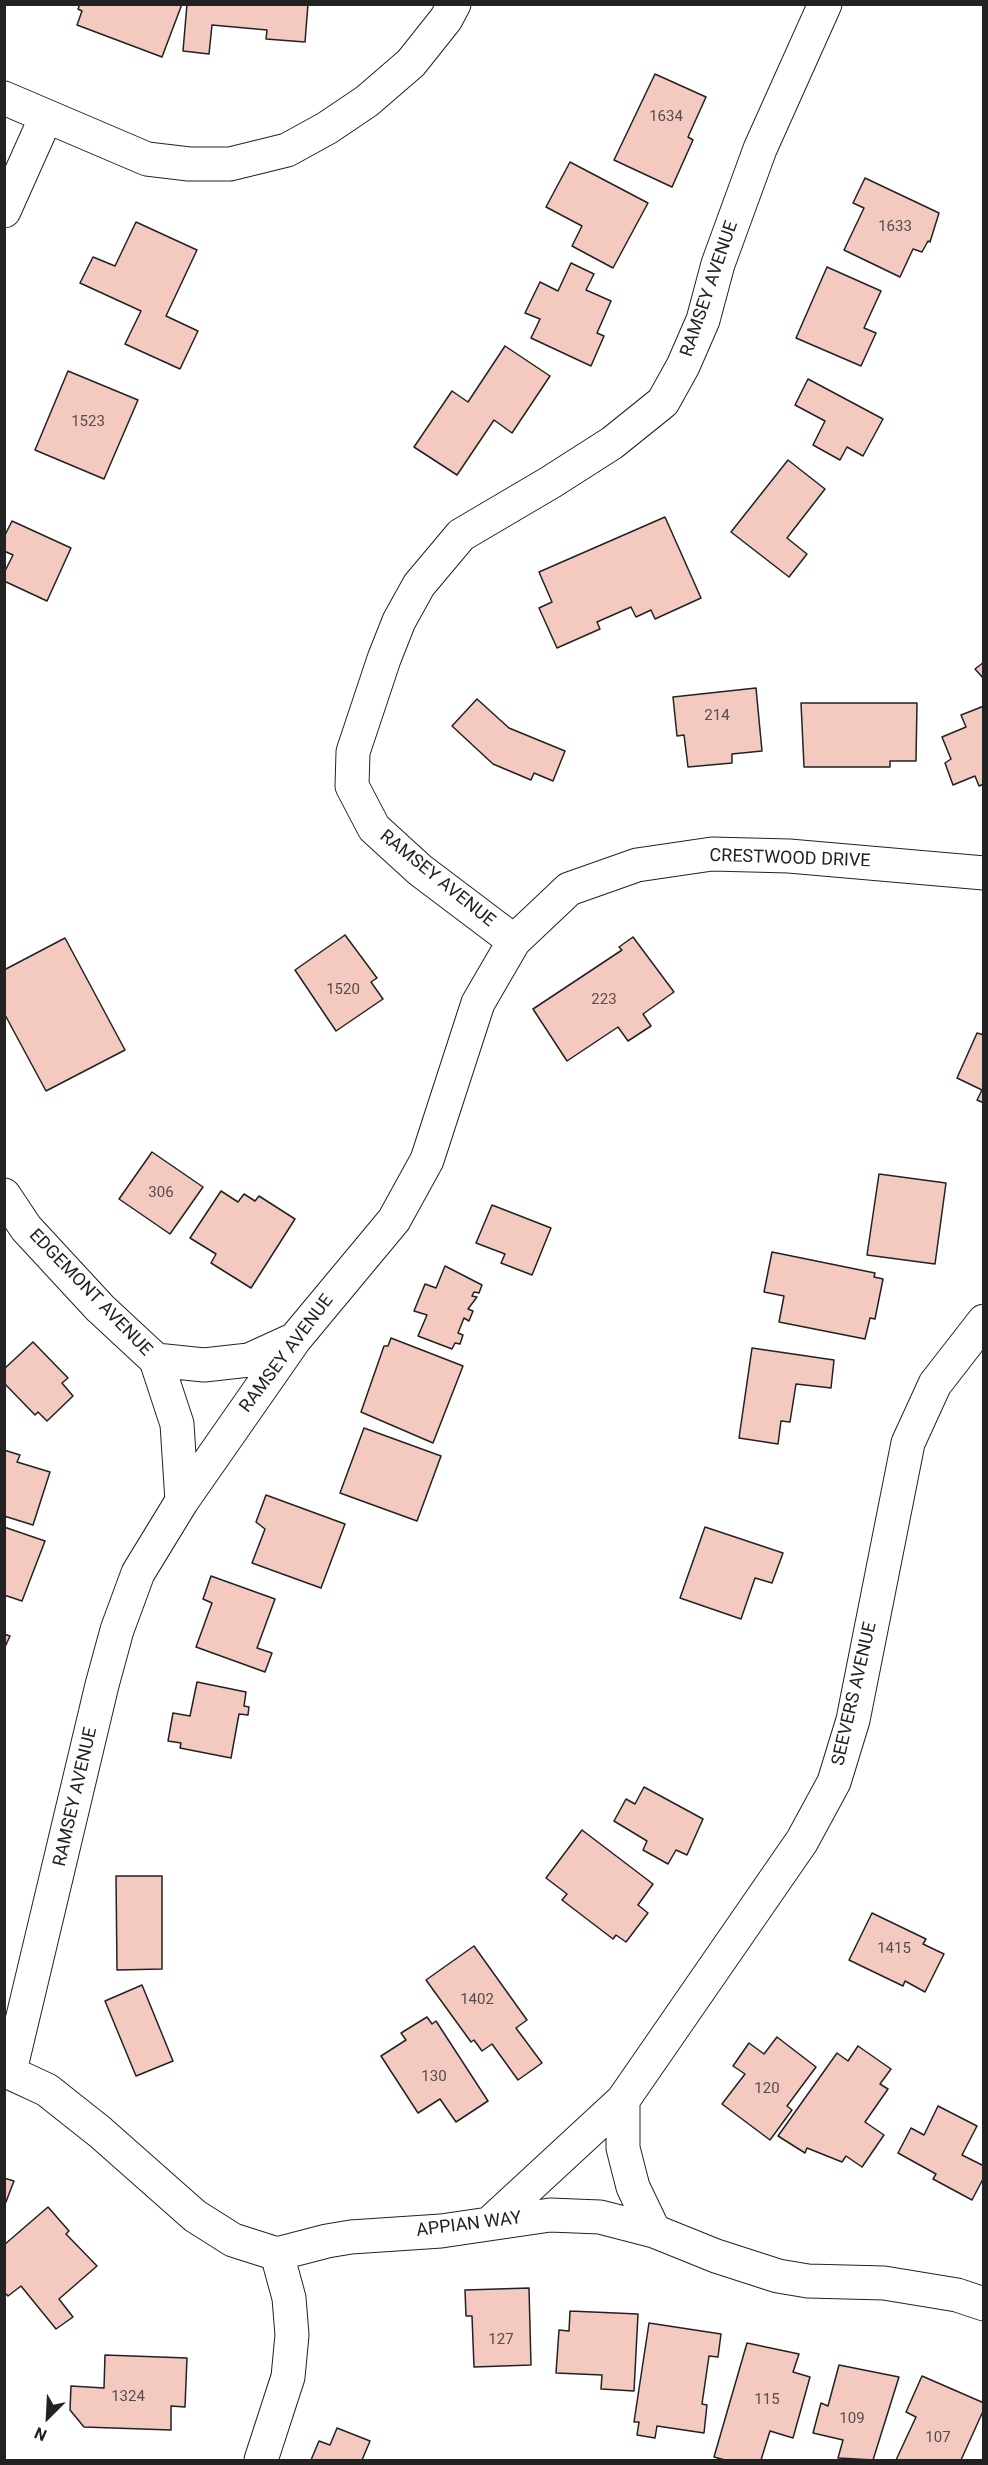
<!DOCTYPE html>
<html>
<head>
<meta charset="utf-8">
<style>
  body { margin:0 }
  #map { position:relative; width:988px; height:2465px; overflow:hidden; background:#fff; font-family:Roboto,sans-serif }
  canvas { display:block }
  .frame { position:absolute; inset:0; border:6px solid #222; pointer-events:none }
  .north { position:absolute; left:18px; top:2387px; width:60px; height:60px; -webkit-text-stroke:4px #fff; paint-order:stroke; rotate:204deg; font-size:16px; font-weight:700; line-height:24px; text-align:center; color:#222 }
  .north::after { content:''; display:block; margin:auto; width:21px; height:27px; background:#222; clip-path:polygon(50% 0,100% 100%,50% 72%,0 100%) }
</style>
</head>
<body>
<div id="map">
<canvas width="988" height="2465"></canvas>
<div class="frame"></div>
<div class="north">N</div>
</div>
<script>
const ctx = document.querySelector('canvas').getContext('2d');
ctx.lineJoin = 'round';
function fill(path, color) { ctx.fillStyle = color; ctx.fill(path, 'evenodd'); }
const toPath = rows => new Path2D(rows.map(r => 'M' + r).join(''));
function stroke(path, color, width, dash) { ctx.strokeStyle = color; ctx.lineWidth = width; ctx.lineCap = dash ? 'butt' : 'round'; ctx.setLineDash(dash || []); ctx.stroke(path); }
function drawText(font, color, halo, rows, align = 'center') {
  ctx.font = font + ' Roboto,sans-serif'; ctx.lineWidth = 4.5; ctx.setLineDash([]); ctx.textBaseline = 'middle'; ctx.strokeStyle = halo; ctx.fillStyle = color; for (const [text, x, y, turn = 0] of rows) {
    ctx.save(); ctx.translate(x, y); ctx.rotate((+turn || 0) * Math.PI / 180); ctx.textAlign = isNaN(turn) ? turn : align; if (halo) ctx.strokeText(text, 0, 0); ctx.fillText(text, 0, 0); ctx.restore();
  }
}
const building = toPath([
  [80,4,182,4,162,57,77,25,82,11,78,9,80,4],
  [187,4,308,4,305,42,266,39,267,30,212,25,209,54,183,51,187,4],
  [655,74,706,97,688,137,693,140,672,187,614,160,655,74],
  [570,162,648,203,613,268,572,246,582,226,546,207,570,162],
  [865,178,939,213,930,242,928,241,922,252,913,249,900,277,844,250,864,208,853,203,865,178],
  [136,222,197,250,166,316,198,331,180,369,125,344,141,311,80,283,93,257,115,266,136,222],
  [571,263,594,274,586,290,611,301,597,333,604,336,591,366,531,338,540,319,525,313,540,282,558,291,571,263],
  [827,267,881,291,864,328,876,333,861,366,796,338,827,267],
  [505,346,550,376,512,433,494,420,457,475,414,447,452,391,468,402,505,346],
  [68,371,138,400,104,479,35,450,68,371],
  [808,379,883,419,863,456,847,447,840,460,813,445,825,421,795,405,808,379],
  [788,460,825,489,787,538,807,554,789,577,731,532,788,460],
  [665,517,701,598,655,619,651,610,636,617,631,607,597,622,600,629,557,648,539,608,552,602,539,572,665,517],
  [12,521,71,548,47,601,4,581,4,573,13,555,4,551,4,537,12,521],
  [984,662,984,679,975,669,984,662],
  [756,688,762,751,732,754,732,763,688,767,684,735,677,736,673,697,756,688],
  [477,699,509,728,565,751,553,781,534,773,531,780,493,764,452,726,477,699],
  [801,703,917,703,916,761,890,761,890,767,804,767,801,703],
  [984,706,984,784,979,786,975,776,953,785,945,763,951,759,942,737,966,727,961,715,984,706],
  [345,935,377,978,371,982,383,999,336,1031,295,970,345,935],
  [633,937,674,992,643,1014,651,1026,628,1041,618,1027,567,1061,533,1009,622,950,619,947,633,937],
  [65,938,125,1050,46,1091,4,1013,4,970,65,938],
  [977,1033,984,1035,984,1103,977,1100,982,1090,957,1078,977,1033],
  [152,1152,203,1187,170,1234,119,1199,152,1152],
  [879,1174,946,1183,935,1264,867,1255,879,1174],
  [221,1191,238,1202,244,1194,255,1201,259,1196,295,1219,251,1288,211,1263,216,1254,190,1238,221,1191],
  [492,1205,551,1228,532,1275,501,1263,505,1254,476,1243,492,1205],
  [772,1252,875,1273,874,1277,883,1279,875,1319,870,1318,865,1339,779,1322,784,1296,764,1292,772,1252],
  [445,1266,482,1285,479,1293,474,1292,472,1296,477,1297,468,1309,473,1311,469,1321,464,1318,458,1333,463,1335,460,1344,455,1343,452,1349,418,1336,427,1315,414,1311,425,1284,436,1288,445,1266],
  [391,1338,463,1366,433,1443,361,1412,384,1346,388,1346,391,1338],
  [33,1342,68,1378,62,1383,73,1396,47,1421,38,1412,35,1415,4,1383,4,1369,33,1342],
  [752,1348,834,1360,831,1388,796,1384,790,1422,781,1421,778,1444,739,1438,752,1348],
  [364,1428,441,1456,417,1521,340,1493,364,1428],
  [4,1450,20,1455,17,1462,50,1472,33,1525,4,1516,4,1450],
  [266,1495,345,1524,321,1588,252,1563,265,1529,256,1522,266,1495],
  [4,1527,45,1541,22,1601,4,1595,4,1527],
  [705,1527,783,1553,772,1583,755,1578,741,1619,680,1598,705,1527],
  [211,1576,275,1599,257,1648,272,1653,265,1672,196,1647,212,1603,203,1599,211,1576],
  [4,1634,10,1636,4,1649,4,1634],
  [197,1682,246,1692,244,1706,249,1707,248,1715,239,1714,231,1758,180,1748,181,1743,168,1741,173,1713,190,1716,197,1682],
  [644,1787,703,1819,687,1855,676,1850,668,1864,643,1850,647,1841,614,1821,626,1799,635,1804,644,1787],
  [582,1830,653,1884,638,1905,648,1913,626,1942,616,1935,613,1939,562,1900,567,1894,546,1878,582,1830],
  [116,1876,162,1876,162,1969,117,1970,116,1876],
  [872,1913,926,1939,923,1944,944,1954,925,1992,905,1981,903,1986,849,1960,872,1913],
  [474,1946,527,2020,516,2028,542,2063,518,2080,492,2044,482,2051,474,2040,471,2042,426,1980,474,1946],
  [142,1985,173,2061,136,2076,105,2001,142,1985],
  [427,2017,432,2024,436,2021,488,2101,456,2122,440,2099,418,2113,381,2056,406,2040,401,2033,427,2017],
  [777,2037,816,2067,787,2106,792,2110,770,2140,722,2104,745,2074,733,2066,749,2043,764,2054,777,2037],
  [858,2046,891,2069,880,2084,888,2089,865,2122,884,2135,862,2167,846,2156,842,2162,807,2148,805,2153,778,2136,837,2053,848,2061,858,2046],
  [938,2106,977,2126,962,2155,984,2166,984,2177,972,2200,933,2179,936,2174,898,2153,911,2128,924,2135,938,2106],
  [4,2178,14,2181,4,2207,4,2178],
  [48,2207,69,2231,66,2234,97,2266,59,2299,73,2317,56,2329,21,2286,8,2296,4,2292,4,2245,48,2207],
  [529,2288,531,2365,474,2367,472,2316,466,2316,465,2290,529,2288],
  [570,2311,638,2314,634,2391,601,2389,602,2375,556,2373,559,2330,569,2331,570,2311],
  [649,2323,721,2334,718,2357,709,2356,702,2404,707,2405,704,2433,657,2426,655,2438,637,2435,639,2422,634,2422,649,2323],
  [747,2343,799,2354,793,2372,810,2377,793,2438,770,2431,761,2460,725,2460,714,2457,747,2343],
  [105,2355,187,2358,185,2407,171,2406,171,2430,84,2427,70,2410,71,2386,104,2388,105,2355],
  [839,2365,899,2377,873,2460,838,2458,843,2440,813,2433,821,2403,828,2406,839,2365],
  [922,2376,984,2403,984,2409,961,2460,963,2460,896,2460,916,2417,906,2412,922,2376],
  [337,2428,370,2441,362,2460,311,2460,319,2441,330,2445,337,2428]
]);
const street = toPath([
  [4,98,147,159,189,164,230,164,287,150,327,128,367,101,411,63,446,19,454,4],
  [4,211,46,117],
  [514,941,420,870,374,828,352,786,353,752,384,659,399,621,419,585,461,535,551,482,612,443,663,402,683,366,703,320,718,264,760,149,825,4],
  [4,1195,26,1228,100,1308,156,1360,177,1424,182,1501],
  [156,1360,204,1365,249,1360,293,1340],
  [4,2070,47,2090,100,2132,195,2216,233,2240,277,2254,327,2241,351,2237,441,2231,550,2215,600,2217,654,2231,716,2256,778,2276,808,2281,884,2283,957,2295,984,2304],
  [10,2071,102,1685,117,1630,138,1573,182,1501,295,1339,394,1220,427,1160,478,1003,514,941,569,889,637,865,712,854,789,856,984,873],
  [623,2100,623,2148,633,2187,654,2231],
  [491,2222,623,2100,802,1841,834,1782,853,1720,908,1443,935,1384,984,1321],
  [261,2460,288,2377,292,2335,289,2298,277,2254]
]);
const numberNames = [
  ["1634",666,117],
  ["1633",895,227],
  ["1523",88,422],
  ["214",717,716],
  ["1520",343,990],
  ["223",604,1000],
  ["306",161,1193],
  ["1415",894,1949],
  ["1402",477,2000],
  ["130",434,2077],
  ["120",767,2089],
  ["127",501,2340],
  ["1324",128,2397],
  ["115",767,2400],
  ["109",852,2419],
  ["107",938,2438]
];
const streetNames = [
  ["RAMSEY AVENUE",710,289,-71],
  ["CRESTWOOD DRIVE",790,859,2],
  ["RAMSEY AVENUE",437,879,39],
  ["EDGEMONT AVENUE",90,1293,46],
  ["RAMSEY AVENUE",287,1354,-53],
  ["SEEVERS AVENUE",855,1694,-77],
  ["RAMSEY AVENUE",76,1797,-77],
  ["APPIAN WAY",469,2225,-7]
];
fill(building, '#f3c9c0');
stroke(building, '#222', 1.5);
stroke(street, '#222', 35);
stroke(street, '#fff', 33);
drawText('15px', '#564c4a', null, numberNames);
drawText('18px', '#222', '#fff', streetNames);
</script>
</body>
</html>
